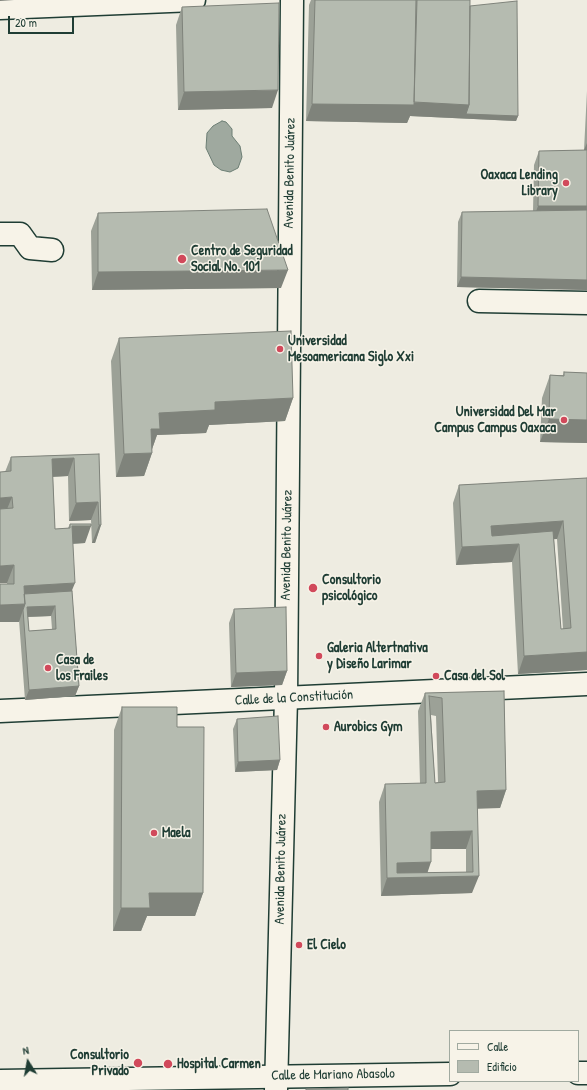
<!DOCTYPE html>
<html>
<head>
<meta charset="utf-8">
<style>
  body { margin:0 }
  #map { position:relative; width:587px; height:1090px; overflow:hidden; background:#eeece1; font-family:"Patrick Hand",sans-serif }
  canvas { display:block }
  .legend { position:absolute; left:449px; top:1030px; width:130px; height:52px; box-sizing:border-box; background:#f7f3e8; border:1px solid #a1aaa0; margin:0; padding:5px 7px; list-style:none; font-size:12px; color:#1f3d34 }
  .legend li { display:flex; align-items:center; gap:8px; height:20px }
  .legend b { width:20px; border:1px solid #a1aaa0 }
  .north { position:absolute; left:8px; top:1042px; width:40px; height:40px; -webkit-text-stroke:3px #f7f3e8; paint-order:stroke; rotate:349deg; font-size:11px; font-weight:700; line-height:16px; text-align:center; color:#1f3d34 }
  .north::after { content:''; display:block; margin:auto; width:14px; height:18px; background:#1f3d34; clip-path:polygon(50% 0,100% 100%,50% 72%,0 100%) }
  .scale { position:absolute; left:8px; top:16px; width:66px; height:18px; box-sizing:border-box; border:2px solid #1f3d34; border-top:0; padding-left:5px; font-size:12px; line-height:14px; white-space:nowrap; color:#1f3d34; -webkit-text-stroke:3px #f7f3e8; paint-order:stroke }
</style>
</head>
<body>
<div id="map">
<canvas width="587" height="1090"></canvas>
<ul class="legend">
<li><b style="height:5px;background:#f7f3e8"></b>Calle</li>
<li><b style="height:11px;background:#b5bbb0"></b>Edificio</li>
</ul>
<div class="north">N</div>
<div class="scale">20 m</div>
</div>
<script>
const ctx = document.querySelector('canvas').getContext('2d');
ctx.lineJoin = 'round';
function fill(path, color) { ctx.fillStyle = color; ctx.fill(path, 'evenodd'); }
const toPath = rows => new Path2D(rows.map(r => 'M' + r).join(''));
function stroke(path, color, width, dash) { ctx.strokeStyle = color; ctx.lineWidth = width; ctx.lineCap = dash ? 'butt' : 'round'; ctx.setLineDash(dash || []); ctx.stroke(path); }
function drawText(font, color, halo, rows, align = 'center') {
  ctx.font = font + ' "Patrick Hand",sans-serif'; ctx.lineWidth = 3; ctx.setLineDash([]); ctx.textBaseline = 'middle'; ctx.strokeStyle = halo; ctx.fillStyle = color; for (const [text, x, y, turn = 0] of rows) {
    ctx.save(); ctx.translate(x, y); ctx.rotate((+turn || 0) * Math.PI / 180); ctx.textAlign = isNaN(turn) ? turn : align; if (halo) ctx.strokeText(text, 0, 0); ctx.fillText(text, 0, 0); ctx.restore();
  }
}
const water = toPath([
  [222,121,226,122,232,129,232,136,240,146,242,157,238,168,230,172,221,170,214,165,206,148,207,133,213,126,222,121]
]);
const minor = toPath([
  [0,8,194,0],
  [0,234,20,234,30,248,52,250],
  [479,301,587,303],
  [0,711,587,684],
  [578,1073,587,1073],
  [0,1081,450,1074]
]);
const major = toPath([
  [276,1090,286,698,292,0]
]);
const wall = toPath([
  [311,0,470,0,470,6,518,116,516,121,410,116,407,123,306,121,309,5],
  [182,7,272,108,178,110,176,25],
  [587,91,587,290,457,287,458,222,462,212,533,211,534,165,539,151,584,150],
  [98,213,281,288,92,290,91,231],
  [119,338,293,398,285,421,209,425,206,433,157,435,152,449,152,453,144,476,116,477,111,361],
  [564,372,587,373,587,443,540,442,542,398,550,375,563,375],
  [99,454,101,525,95,543,92,543,91,520,69,521,68,476,53,477,55,529,68,528,70,524,85,543,73,544,72,591,79,686,75,696,25,700,19,620,19,622,7,584,5,472,11,457],
  [51,616,52,629,29,631,28,617],
  [587,478,587,670,518,674,512,562,456,565,453,503,459,485],
  [554,539,557,539,563,629,561,629],
  [234,609,287,671,282,685,231,687,229,623],
  [504,691,506,790,500,808,477,808,472,893,381,896,379,802,385,784,420,784,418,711,425,693],
  [431,715,436,716,438,782,435,783],
  [431,849,466,849,466,872,427,873],
  [122,707,177,727,203,893,195,916,147,916,141,931,113,931,114,730],
  [237,719,280,760,277,770,235,772,233,729]
]);
const shadedWall = toPath([
  [0,0,14,0,0,1],
  [278,90,272,108,178,110,184,92],
  [414,102,469,105,518,116,516,121,410,116,407,123,306,121,312,104],
  [587,143,587,150,584,150],
  [538,206,587,206,587,220,533,220],
  [288,270,281,288,92,290,98,272],
  [461,277,587,280,587,290,457,287],
  [293,398,285,421,209,425,206,433,157,435,151,452,151,429,159,413,215,402],
  [549,419,587,420,587,443,540,442],
  [152,453,144,476,116,477,124,454],
  [74,458,68,476,46,477,52,459],
  [12,497,5,514,0,515,0,498],
  [98,502,91,520,69,521,76,503],
  [563,521,557,539,485,544,491,526],
  [99,525,101,525,95,543,92,543],
  [72,526,91,526,85,543,65,544],
  [519,544,512,562,456,565,462,547],
  [14,565,7,583,0,583,0,566],
  [75,583,68,600,22,604,24,586],
  [25,604,19,622,0,622,0,605],
  [55,606,51,616,24,617,27,607],
  [587,652,587,670,518,674,524,656],
  [287,671,282,685,231,687,236,673],
  [79,686,75,696,25,700,29,690],
  [280,760,277,770,235,772,238,762],
  [506,790,500,808,471,809,477,791],
  [472,831,466,849,424,849,431,832],
  [431,862,426,877,479,876,472,893,381,896,387,878,397,863],
  [149,893,203,893,195,916,147,916,141,931,113,931,121,908]
]);
const building = toPath([
  [315,0,416,0,414,105,312,104,315,0],
  [417,0,470,0,469,105,414,102,417,0],
  [517,1,518,116,466,114,469,105,470,6,517,1],
  [279,3,278,90,184,92,182,7,279,3],
  [587,150,587,206,538,206,539,151,587,150],
  [267,209,288,270,98,272,98,213,267,209],
  [587,210,587,280,461,277,462,212,587,210],
  [291,331,293,398,215,402,215,410,159,413,160,429,151,429,152,453,124,454,119,338,291,331],
  [564,372,587,373,587,420,549,419,550,375,564,376,564,372],
  [99,454,101,525,99,525,98,502,76,503,74,458,52,459,55,529,70,528,70,524,91,524,91,526,72,526,75,583,24,586,25,604,0,605,0,584,14,584,14,565,0,566,0,509,13,508,12,497,0,498,0,472,11,471,11,457,99,454],
  [587,478,587,652,524,656,519,544,462,547,459,485,587,478],
  [563,521,571,628,561,629,553,531,492,536,491,526,563,521],
  [72,591,79,686,29,690,23,610,25,604,24,594,72,591],
  [55,606,56,629,29,631,27,607,55,606],
  [286,607,287,671,236,673,234,609,286,607],
  [504,691,506,790,477,791,479,876,387,878,385,784,426,783,425,693,504,691],
  [429,696,442,698,445,782,435,783,429,696],
  [472,831,473,872,397,873,397,863,431,862,431,832,472,831],
  [122,707,177,707,177,727,204,727,203,893,149,893,150,908,121,908,122,707],
  [278,716,280,760,238,762,237,719,278,716],
  [348,1088,348,1090,306,1090,306,1089,348,1088]
]);
const markers = [
  [566,183,4,"#d1495b"],
  [182,259,5,"#d1495b"],
  [280,349,4,"#d1495b"],
  [564,420,4,"#d1495b"],
  [313,588,5,"#d1495b"],
  [319,656,4,"#d1495b"],
  [48,668,4,"#d1495b"],
  [436,676,4,"#d1495b"],
  [326,727,4,"#d1495b"],
  [154,833,4,"#d1495b"],
  [299,945,4,"#d1495b"],
  [138,1063,5,"#d1495b"],
  [168,1064,5,"#d1495b"]
];
const streetNames = [
  ["Avenida Benito Juárez",290,173,-89],
  ["Avenida Benito Juárez",287,545,-89],
  ["Calle de la Constitución",294,698,-3],
  ["Avenida Benito Juárez",281,869,-89],
  ["Calle de Mariano Abasolo",333,1075,-1]
];
const poiNames = [
  ["Oaxaca Lending",558,175,"right"],
  ["Library",558,191,"right"],
  ["Centro de Seguridad",191,251],
  ["Social No. 101",191,267],
  ["Universidad",288,341],
  ["Mesoamericana Siglo Xxi",288,357],
  ["Universidad Del Mar",556,412,"right"],
  ["Campus Campus Oaxaca",556,428,"right"],
  ["Consultorio",322,580],
  ["psicológico",322,596],
  ["Galeria Altertnativa",327,648],
  ["y Diseño Larimar",327,664],
  ["Casa de",56,660],
  ["los Frailes",56,676],
  ["Casa del Sol",444,676],
  ["Aurobics Gym",334,727],
  ["Maela",162,833],
  ["El Cielo",307,945],
  ["Consultorio",129,1055,"right"],
  ["Privado",129,1071,"right"],
  ["Hospital Carmen",177,1064]
];
fill(water, '#9fa99f');
stroke(water, '#6c7e74', 1);
stroke(minor, '#1f3d34', 25);
stroke(major, '#1f3d34', 25);
stroke(minor, '#f7f3e8', 22);
stroke(major, '#f7f3e8', 22);
fill(wall, '#9ca197');
fill(shadedWall, '#7f837b');
fill(building, '#b5bbb0');
stroke(building, '#7f837b', 1);
for (const [x, y, r, color] of markers) { const dot = new Path2D(); dot.arc(x, y, r, 0, 2 * Math.PI); ctx.fillStyle = color; ctx.fill(dot); stroke(dot, '#f7f3e8', 1.5); }
drawText('14px', '#1f3d34', '#f7f3e8', streetNames);
drawText('bold 14px', '#1f3d34', '#f7f3e8', poiNames, 'left');
</script>
</body>
</html>
